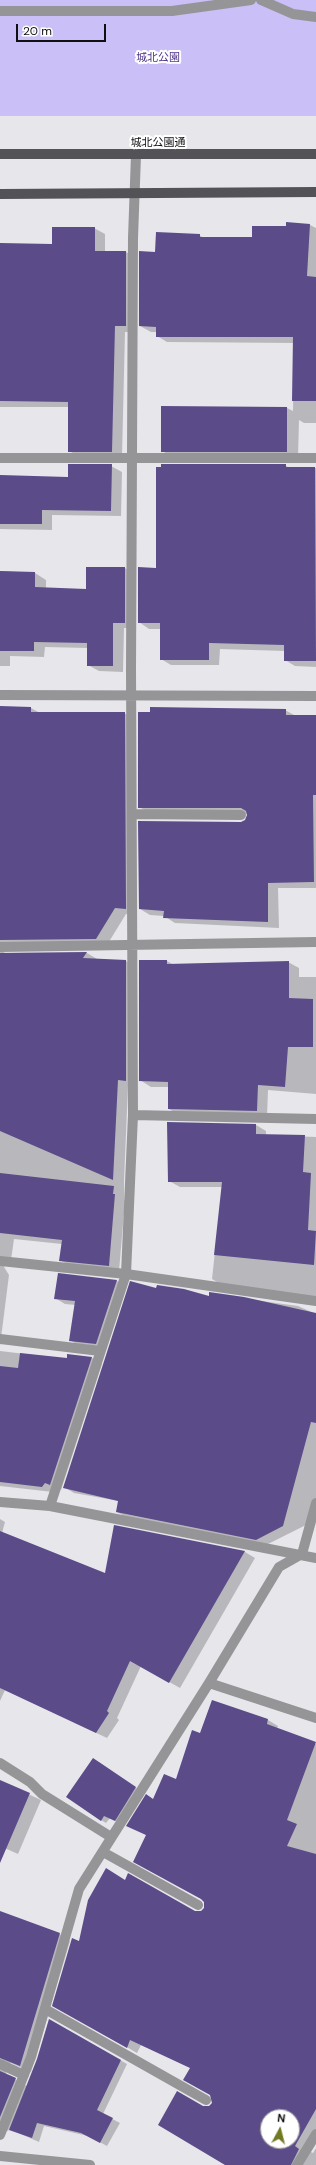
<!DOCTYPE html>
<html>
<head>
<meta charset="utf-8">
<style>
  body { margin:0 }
  #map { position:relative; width:316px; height:2165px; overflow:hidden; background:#e7e6eb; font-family:"DM Sans",sans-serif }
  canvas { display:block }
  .north { position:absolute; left:260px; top:2109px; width:40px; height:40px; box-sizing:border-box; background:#fff; border:1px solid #9f9fa0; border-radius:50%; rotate:7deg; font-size:11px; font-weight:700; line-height:16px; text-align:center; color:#101011 }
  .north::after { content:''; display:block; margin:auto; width:14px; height:18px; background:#727923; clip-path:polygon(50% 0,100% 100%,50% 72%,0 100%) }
  .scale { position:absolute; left:16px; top:24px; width:90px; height:18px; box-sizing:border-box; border:2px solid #101011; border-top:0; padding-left:5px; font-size:12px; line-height:14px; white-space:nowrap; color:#101011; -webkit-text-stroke:3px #fff; paint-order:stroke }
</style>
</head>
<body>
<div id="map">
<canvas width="316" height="2165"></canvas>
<div class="north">N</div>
<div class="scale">20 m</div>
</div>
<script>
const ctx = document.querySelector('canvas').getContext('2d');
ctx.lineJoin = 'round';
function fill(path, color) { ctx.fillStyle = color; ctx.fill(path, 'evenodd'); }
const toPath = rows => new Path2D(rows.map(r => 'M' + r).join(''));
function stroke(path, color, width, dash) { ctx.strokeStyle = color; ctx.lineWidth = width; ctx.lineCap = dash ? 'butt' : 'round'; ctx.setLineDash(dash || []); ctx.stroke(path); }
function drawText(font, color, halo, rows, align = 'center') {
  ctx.font = font + ' "DM Sans","Noto Sans JP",sans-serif'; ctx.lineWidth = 4; ctx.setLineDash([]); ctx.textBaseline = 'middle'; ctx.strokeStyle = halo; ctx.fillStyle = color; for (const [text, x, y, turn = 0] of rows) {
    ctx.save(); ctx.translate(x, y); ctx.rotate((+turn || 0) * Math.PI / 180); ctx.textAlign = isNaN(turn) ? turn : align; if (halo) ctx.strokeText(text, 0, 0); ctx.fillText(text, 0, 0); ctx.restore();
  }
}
const green = toPath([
  [0,0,316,0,316,116,0,116]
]);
const shadow = toPath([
  [287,223,310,225,316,228,316,423,304,423,299,420,298,458,174,458,162,451,287,408,293,411,294,343,167,342,157,336,157,332,151,332,140,326,156,253,199,235,204,238,253,238,287,227],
  [94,228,105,234,105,252,126,252,137,258,137,332,125,332,122,457,80,457,69,451,69,407,0,407,0,244,53,245],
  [111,466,122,472,121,516,52,515,52,530,0,529,0,477,69,478],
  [162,466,286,466,290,468,316,468,316,667,295,666,285,660,285,651,220,649,219,665,171,665,161,659,161,629,149,629,139,622,157,569],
  [125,568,135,575,135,628,124,628,123,672,99,671,88,665,88,648,45,647,44,657,10,656,10,666,0,666,0,571,35,573,46,580,46,589,87,590],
  [0,707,31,708,40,713,124,713,135,719,136,914,126,914,107,945,7,947,4,953,87,953,97,959,126,961,136,968,128,1086,124,1181,124,1200,125,1201,119,1271,71,1266,60,1260,62,1244,14,1239,11,1260,6,1263,4,1267,9,1275,0,1346],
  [285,710,296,716,316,716,316,888,278,888,279,928,175,923,164,916,150,915,140,909,247,819,249,814,150,813,139,807],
  [167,961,174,965,288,962,299,968,299,977,316,977,316,1094,268,1090,267,1117,179,1115,169,1109,169,1087,151,1087,140,1080],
  [256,1125,266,1131,266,1135,316,1137,316,1298,222,1285,212,1279,222,1187,180,1187,169,1181],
  [58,1275,117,1281,126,1286,106,1349,80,1346,70,1340,76,1305,65,1304,55,1298],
  [157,1289,210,1297,210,1294,298,1306,316,1314,316,1520,266,1545,128,1518,117,1512,119,1501,74,1493,64,1487],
  [0,1351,68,1359,92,1358,102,1364,61,1490,56,1489,53,1492,0,1486],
  [0,1519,5,1522,2,1533,106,1574,115,1526,245,1552,255,1558,180,1688,141,1666,117,1718,119,1720,107,1738,5,1690,0,1701],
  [268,1720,278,1726,277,1729,316,1744,316,2144,311,2152,313,2153,316,2148,316,2165,227,2165,203,2107,209,2107,213,2103,210,2094,191,2068,141,2045,137,2053,54,2005,80,1942,126,1881,195,1912,201,1912,205,1908,205,1902,147,1835,128,1826,176,1780,201,1734],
  [268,2117,292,2117,292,2141,268,2141],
  [99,1762,140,1791,120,1823,110,1818,106,1823,101,1820],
  [0,1781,41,1800,18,1854,0,1846],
  [0,1912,59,1934,70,1941,31,2072,11,2063,4,2068,7,2075,27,2086,38,2060,49,2020,127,2064,103,2114,120,2123,107,2146,88,2136,44,2126,39,2142,9,2129,8,2131,0,2128]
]);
const building = toPath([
  [286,222,310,224,307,276,316,277,316,401,292,401,293,337,156,337,156,327,139,326,139,251,155,252,156,232,200,234,200,237,252,237,252,226,286,226],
  [52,227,95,227,95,251,126,251,126,326,115,326,112,452,68,452,68,402,0,401,0,243,52,244],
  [161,406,287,407,287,452,161,452],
  [68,464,112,464,111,511,42,510,42,524,0,524,0,475,68,477],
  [161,464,286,464,286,467,315,467,316,661,284,661,284,645,209,643,209,660,160,660,160,623,138,623,138,567,156,568,156,467,161,467],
  [86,567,125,567,125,623,113,623,113,666,87,666,87,643,34,642,34,651,0,651,0,571,35,572,35,587,86,589],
  [0,706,31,707,31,712,125,712,126,909,115,908,96,939,0,940],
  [150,707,286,709,286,715,316,715,316,795,313,795,314,882,268,883,268,922,163,918,164,911,139,909,138,821,241,822,245,820,247,815,246,811,241,808,138,808,138,712,150,712],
  [87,952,83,958,126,960,126,1081,118,1080,113,1180,0,1131,0,953],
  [139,960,167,960,167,964,289,961,289,998,313,999,313,1047,288,1047,285,1087,258,1085,257,1111,168,1109,168,1082,139,1081],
  [167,1122,256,1124,256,1134,305,1135,303,1172,311,1173,308,1230,316,1231,314,1265,214,1255,222,1182,168,1182],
  [0,1173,114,1186,113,1194,115,1194,109,1266,59,1261,62,1240,0,1233],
  [58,1273,117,1280,96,1344,69,1341,75,1301,54,1299],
  [130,1281,156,1288,157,1285,184,1289,209,1296,209,1292,244,1297,316,1313,316,1423,311,1422,283,1526,256,1540,116,1512,118,1501,63,1488],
  [20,1353,67,1358,67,1354,92,1357,50,1485,45,1483,42,1487,0,1482,0,1366,18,1368],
  [114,1525,245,1551,169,1683,130,1661,107,1711,109,1713,96,1733,0,1688,0,1531,105,1573],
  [212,1700,268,1719,267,1724,316,1742,287,1820,297,1824,287,1846,316,1854,316,2109,295,2146,299,2149,291,2165,225,2165,158,2125,177,2091,203,2106,209,2106,212,2103,210,2095,183,2080,190,2068,130,2040,127,2048,52,2006,72,1938,79,1941,88,1900,106,1868,125,1880,128,1873,195,1911,201,1911,204,1908,204,1902,201,1899,133,1862,146,1835,126,1826,146,1794,153,1799,164,1774,176,1779,192,1730,200,1733],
  [268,2117,292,2117,292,2141,268,2141],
  [93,1758,136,1787,115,1821,104,1816,101,1821,66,1797],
  [0,1780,30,1793,0,1863],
  [0,1911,60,1933,20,2066,0,2058],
  [49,2019,121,2060,97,2110,113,2118,100,2143,81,2133,37,2123,32,2138,9,2130,37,2059],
  [0,2071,16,2078,0,2117]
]);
const minor = toPath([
  [261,0,293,14,316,17],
  [0,11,172,11,251,0],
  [0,458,316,458],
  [0,695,316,696],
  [132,814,241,815],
  [0,947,316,942],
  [133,1115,316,1119],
  [0,1261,126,1274,316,1301],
  [0,1339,100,1351],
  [0,1502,50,1506,316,1558],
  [50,1506,126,1274,133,1115,131,669,133,238,136,155],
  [209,1683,316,1718],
  [0,1763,30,1782,42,1794,111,1837],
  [103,1852,198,1905],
  [45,2009,206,2100],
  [0,2064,24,2075],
  [0,2135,31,2057,79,1889,209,1683,279,1567,302,1554,316,1503],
  [0,2156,90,2165],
  [297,2165,316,2134]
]);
const major = toPath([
  [0,154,316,154],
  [0,194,316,192]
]);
const parkNames = [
  ["城北公園",158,58]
];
const streetNames = [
  ["城北公園通",158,143]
];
fill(green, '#cbbff7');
fill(shadow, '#0003');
fill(building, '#5b4b89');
stroke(minor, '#959597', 10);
stroke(major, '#535256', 10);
drawText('11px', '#503788', '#fff', parkNames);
drawText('11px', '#101011', '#fff', streetNames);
</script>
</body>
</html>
